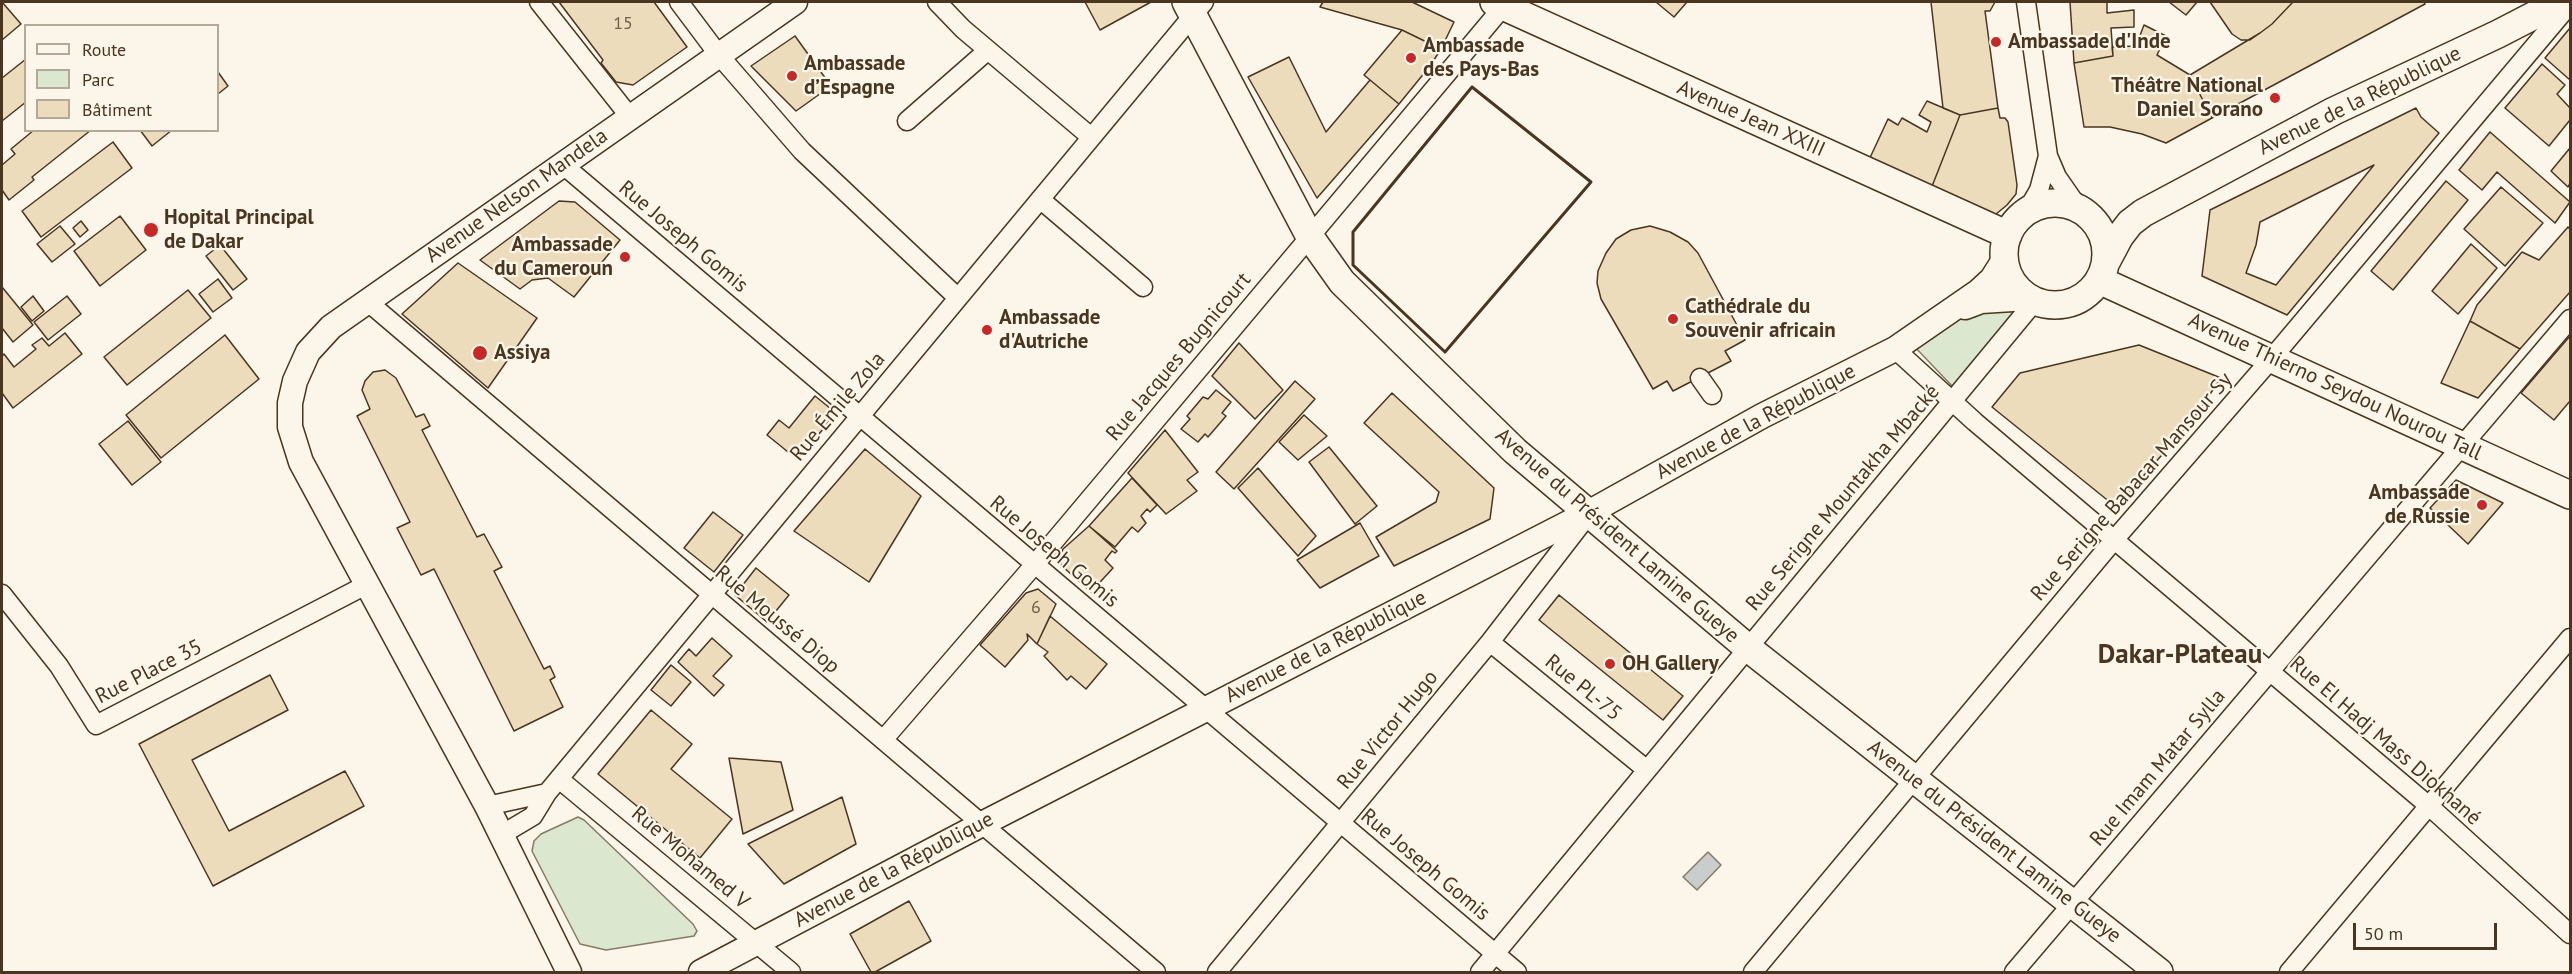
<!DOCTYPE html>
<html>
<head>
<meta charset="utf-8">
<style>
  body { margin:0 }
  #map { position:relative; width:2572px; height:974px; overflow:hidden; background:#fbf6e9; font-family:"PT Sans",sans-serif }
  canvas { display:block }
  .frame { position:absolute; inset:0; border:3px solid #4a3520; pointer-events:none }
  .legend { position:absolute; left:24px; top:24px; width:195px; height:108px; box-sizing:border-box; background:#fbf6e9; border:2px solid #b4a999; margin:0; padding:8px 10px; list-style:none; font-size:18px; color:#4a3520 }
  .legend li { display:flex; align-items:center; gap:12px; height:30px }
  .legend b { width:30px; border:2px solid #b4a999 }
  .scale { position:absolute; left:2353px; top:923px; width:144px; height:27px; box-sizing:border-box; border:3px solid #4a3520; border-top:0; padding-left:8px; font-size:18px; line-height:21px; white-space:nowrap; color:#4a3520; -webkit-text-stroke:4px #fbf6e9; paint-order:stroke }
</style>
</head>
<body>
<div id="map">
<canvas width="2572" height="974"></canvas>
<div class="frame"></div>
<ul class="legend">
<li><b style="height:8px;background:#fbf6e9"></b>Route</li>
<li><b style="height:16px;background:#dce7d0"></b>Parc</li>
<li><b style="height:16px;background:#ecdcbc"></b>Bâtiment</li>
</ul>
<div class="scale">50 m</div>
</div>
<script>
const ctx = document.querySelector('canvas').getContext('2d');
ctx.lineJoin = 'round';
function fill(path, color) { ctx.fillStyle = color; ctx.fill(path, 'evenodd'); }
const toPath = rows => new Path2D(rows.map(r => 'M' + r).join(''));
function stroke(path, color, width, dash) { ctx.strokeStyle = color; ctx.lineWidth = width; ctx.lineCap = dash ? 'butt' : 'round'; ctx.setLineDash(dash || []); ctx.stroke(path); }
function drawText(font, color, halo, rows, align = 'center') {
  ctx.font = font + ' "PT Sans",sans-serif'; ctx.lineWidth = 4.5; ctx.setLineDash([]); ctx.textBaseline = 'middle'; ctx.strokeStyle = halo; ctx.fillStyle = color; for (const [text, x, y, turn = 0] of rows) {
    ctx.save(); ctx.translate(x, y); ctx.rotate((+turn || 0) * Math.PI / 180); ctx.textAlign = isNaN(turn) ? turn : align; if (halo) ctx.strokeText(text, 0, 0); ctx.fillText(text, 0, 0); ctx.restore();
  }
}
const green = toPath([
  [1993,308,2014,312,1954,388,1911,343,1970,313,1993,308],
  [578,817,584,820,693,924,697,931,694,936,606,950,580,944,532,851,534,841,541,834,578,817]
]);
const water = toPath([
  [1708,852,1721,865,1697,890,1683,877,1708,852]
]);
const building = toPath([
  [2,2,21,24,2,40,2,2],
  [559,2,654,2,687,47,633,85,616,82,601,63,603,60,559,2],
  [1085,2,1151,2,1100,30,1085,2],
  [1323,2,1412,2,1454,22,1441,49,1402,30,1320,7,1323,2],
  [1656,2,1687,2,1674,17,1656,2],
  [1931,2,1995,2,1990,11,1985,11,1998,108,1960,115,1943,108,1931,2],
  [2070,2,2107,2,2107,13,2134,10,2134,27,2111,28,2113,56,2074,63,2070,2],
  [2169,2,2197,2,2186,15,2169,2],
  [2210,2,2293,2,2272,24,2260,33,2250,40,2241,40,2232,34,2210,2],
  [2293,2,2424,2,2425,4,2212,118,2190,75,2260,33,2272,24,2293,2],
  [2144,25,2166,36,2157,55,2190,75,2212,118,2166,143,2142,134,2110,127,2084,127,2074,63,2113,56,2112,47,2136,46,2144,25],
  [2570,28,2570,80,2545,58,2570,28],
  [1402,30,1441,49,1430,66,1399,104,1364,75,1402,30],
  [795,36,831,86,796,111,751,66,795,36],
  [1289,57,1326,132,1370,80,1399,104,1317,198,1248,77,1289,57],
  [26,59,26,102,2,121,2,78,26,59],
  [2542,64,2565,85,2557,94,2570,108,2570,120,2549,146,2505,108,2542,64],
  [218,72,228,86,218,94,218,72],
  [1927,101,1960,115,1929,194,1868,162,1888,119,1898,125,1902,118,1927,132,1931,122,1919,115,1927,101],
  [1998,108,2000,118,2005,118,2008,122,2017,185,2016,194,2007,205,1990,219,1929,194,1960,115,1998,108],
  [2416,108,2421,117,2439,133,2287,315,2202,276,2210,210,2416,108],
  [2374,165,2276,285,2246,273,2256,245,2260,222,2374,165],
  [34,130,91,130,32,177,34,180,9,200,2,190,2,165,15,154,11,149,34,130],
  [140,130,172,130,152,146,140,130],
  [2490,132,2570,202,2555,223,2497,172,2482,190,2459,170,2490,132],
  [113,142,132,168,41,237,22,211,113,142],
  [2570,148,2570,183,2568,187,2551,171,2570,148],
  [2446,181,2468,200,2393,290,2371,271,2446,181],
  [2501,187,2543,223,2505,266,2464,229,2501,187],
  [559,201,575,202,620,240,574,297,548,278,532,280,520,289,480,260,559,201],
  [120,216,146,250,100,286,74,251,120,216],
  [81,221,88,230,80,237,73,228,81,221],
  [60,226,75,244,52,262,37,244,60,226],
  [1650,226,1670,232,1688,242,1698,253,1745,340,1725,351,1731,361,1673,391,1667,381,1653,389,1601,299,1597,283,1598,271,1606,253,1616,239,1631,230,1650,226],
  [2568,227,2570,229,2570,292,2520,349,2470,321,2477,305,2522,252,2539,260,2568,227],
  [2471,244,2497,268,2458,314,2432,291,2471,244],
  [220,245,247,279,233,290,206,256,220,245],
  [458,263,537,318,488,388,402,314,458,263],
  [218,279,232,298,213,312,199,294,218,279],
  [2,287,33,325,13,342,2,328,2,287],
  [188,290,211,318,127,385,104,357,188,290],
  [33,296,44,311,32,321,21,307,33,296],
  [67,296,81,314,48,340,34,322,67,296],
  [2470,321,2520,349,2478,398,2441,383,2470,321],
  [65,333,82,354,13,408,2,393,2,356,4,354,14,367,36,349,32,345,42,338,49,346,65,333],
  [225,335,259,379,161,458,126,415,225,335],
  [2570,336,2570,401,2554,420,2521,393,2570,336],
  [1239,343,1283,390,1255,419,1212,376,1239,343],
  [2139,345,2221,378,2191,422,2116,507,1992,407,2020,373,2139,345],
  [385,370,396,378,416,417,424,414,430,426,422,430,477,537,484,534,502,567,494,571,544,669,550,666,555,677,550,680,563,707,514,731,434,569,421,575,397,528,410,522,357,416,370,409,362,390,365,381,373,372,385,370],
  [1295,381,1315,399,1234,489,1216,472,1295,381],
  [1216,390,1231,402,1222,413,1226,416,1208,437,1205,434,1198,442,1181,429,1190,419,1187,416,1203,397,1208,399,1216,390],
  [1392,393,1494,488,1490,519,1394,566,1376,537,1436,502,1439,492,1364,423,1392,393],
  [815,396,836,413,798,460,767,435,779,420,789,428,815,396],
  [1304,415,1327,436,1298,460,1279,442,1304,415],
  [128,421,161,462,132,485,99,444,128,421],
  [1165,430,1198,472,1187,480,1197,491,1166,514,1128,473,1165,430],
  [1329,447,1377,506,1355,524,1309,462,1329,447],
  [865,449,921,496,869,582,794,531,865,449],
  [1258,468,1316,536,1298,556,1238,488,1258,468],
  [1132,478,1157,505,1150,512,1147,509,1141,516,1146,523,1138,532,1132,527,1115,547,1089,526,1132,478],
  [2456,480,2503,503,2468,544,2430,508,2456,480],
  [713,512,743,535,714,572,684,548,713,512],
  [1360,523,1379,556,1320,588,1297,560,1360,523],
  [1089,526,1117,551,1115,553,1112,551,1105,560,1113,568,1091,592,1062,566,1059,559,1063,549,1089,526],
  [756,568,789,595,767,622,735,595,756,568],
  [1038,589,1056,604,1037,644,1027,634,1028,640,1005,667,980,645,1026,593,1038,589],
  [1559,595,1683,696,1663,720,1539,620,1559,595],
  [1050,616,1107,664,1086,689,1071,676,1067,680,1044,656,1048,652,1037,644,1050,616],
  [712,638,732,656,713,676,724,685,714,696,678,662,689,649,696,656,712,638],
  [671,665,691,682,671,706,651,690,671,665],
  [270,675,288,710,192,760,229,831,345,771,364,806,213,886,139,744,270,675],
  [651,710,692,744,671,769,732,819,700,858,598,774,651,710],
  [729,758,781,762,793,810,743,834,729,758],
  [842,797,856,844,784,884,748,844,842,797],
  [909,901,931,941,875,972,871,972,850,934,909,901]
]);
const street = toPath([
  [539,2,630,117],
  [679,2,718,54,802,151,958,298],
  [937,2,963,29,1091,137],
  [2026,2,2048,156,2057,177,2080,210],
  [907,121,987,51],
  [562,164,1517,972],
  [1040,199,1143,287],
  [2025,214,2039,190,2048,156],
  [368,302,1156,972],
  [1895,349,1975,422,2429,806,2570,934],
  [1700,378,1712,395],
  [2,594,59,666,96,725,366,585],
  [1490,642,1647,770],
  [883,740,1035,564,1507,2],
  [559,779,791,972],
  [487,806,547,793],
  [501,835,533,816,547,793,1204,2],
  [1217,972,1490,642,1588,515],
  [1480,972,2035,301],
  [1753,972,2114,540,2272,358,2570,4],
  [2014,972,2570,319],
  [2289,972,2570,638]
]);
const secondary = toPath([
  [1965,307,1981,301,2029,298],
  [569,972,487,806,301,462,290,427,290,403,295,381,308,352,331,327,795,2],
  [701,972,982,824,1590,512,1762,416,1895,349,1979,291,1992,279,2004,260]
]);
const primary = toPath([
  [1186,2,1310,237,1342,282,1515,451,1748,648,2159,972],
  [1494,2,2008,235],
  '2004 254a51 51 0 1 1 102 0a51 51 0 1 1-102 0Z',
  [2105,264,2120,236,2130,223,2143,213,2334,111,2498,34,2560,2],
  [2099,280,2570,495]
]);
const wall = toPath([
  [1472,87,1591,182,1445,352,1353,265,1353,232,1472,87]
]);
const markers = [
  [1996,42,6,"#c62828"],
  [1411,58,6,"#c62828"],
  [792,76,6,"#c62828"],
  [2275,98,6,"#c62828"],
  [151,230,8,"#c62828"],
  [625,257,6,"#c62828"],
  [1673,319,6,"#c62828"],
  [987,330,6,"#c62828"],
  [480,353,8,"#c62828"],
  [2482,505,6,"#c62828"],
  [1610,664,6,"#c62828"]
];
const numberNames = [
  ["15",623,24],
  ["6",1036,608]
];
const poiNames = [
  ["Ambassade d'Inde",2008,42],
  ["Ambassade",1423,46],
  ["des Pays-Bas",1423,70],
  ["Ambassade",804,64],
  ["d’Espagne",804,88],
  ["Théâtre National",2263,86,"right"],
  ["Daniel Sorano",2263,110,"right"],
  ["Hopital Principal",164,218],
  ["de Dakar",164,242],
  ["Ambassade",613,245,"right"],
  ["du Cameroun",613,269,"right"],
  ["Cathédrale du",1685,307],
  ["Souvenir africain",1685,331],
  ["Ambassade",999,318],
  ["d'Autriche",999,342],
  ["Assiya",494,353],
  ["Ambassade",2470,493,"right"],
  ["de Russie",2470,517,"right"],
  ["OH Gallery",1622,664]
];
const streetNames = [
  ["Avenue de la République",2360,101,-26],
  ["Avenue Jean XXIII",1751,119,24],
  ["Avenue Nelson Mandela",517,196,-35],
  ["Rue Joseph Gomis",683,237,40],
  ["Rue Jacques Bugnicourt",1179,357,-50],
  ["Avenue Thierno Seydou Nourou Tall",2335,387,25],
  ["Rue Émile Zola",838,407,-50],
  ["Avenue de la République",1756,422,-28],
  ["Rue Serigne Babacar Mansour Sy",2132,487,-49],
  ["Rue Serigne Mountakha Mbacké",1843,498,-50],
  ["Avenue du Président Lamine Gueye",1617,536,41],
  ["Rue Joseph Gomis",1054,552,40],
  ["Rue Moussé Diop",777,620,40],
  ["Avenue de la République",1326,647,-27],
  ["Rue Place 35",149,672,-27],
  ["Rue PL-75",1583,688,39],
  ["Rue Victor Hugo",1388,730,-51],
  ["Rue El Hadj Mass Diokhané",2385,741,41],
  ["Rue Imam Matar Sylla",2158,768,-50],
  ["Avenue du Président Lamine Gueye",1994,842,38],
  ["Rue Mohamed V",690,858,40],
  ["Rue Joseph Gomis",1425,865,40],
  ["Avenue de la République",894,870,-28]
];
const districtNames = [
  ["Dakar-Plateau",2180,655]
];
fill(green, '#dce7d0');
stroke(green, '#887966', 1.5);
fill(water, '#c9cecd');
stroke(water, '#887966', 1.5);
fill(building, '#ecdcbc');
stroke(building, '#4a3520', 1.5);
stroke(street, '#4a3520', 21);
stroke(secondary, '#4a3520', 27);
stroke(primary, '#4a3520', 30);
stroke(street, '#fbf6e9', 18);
stroke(secondary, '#fbf6e9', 24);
stroke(primary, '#fbf6e9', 27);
stroke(wall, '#4a3520', 3);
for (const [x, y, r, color] of markers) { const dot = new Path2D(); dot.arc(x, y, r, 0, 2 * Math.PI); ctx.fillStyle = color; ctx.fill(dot); stroke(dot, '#fbf6e9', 2); }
drawText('18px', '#725f47', null, numberNames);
drawText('bold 21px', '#4a3520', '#fbf6e9', poiNames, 'left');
drawText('21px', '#4a3520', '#fbf6e9', streetNames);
drawText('bold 27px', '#4a3520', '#fbf6e9', districtNames);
</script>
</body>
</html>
